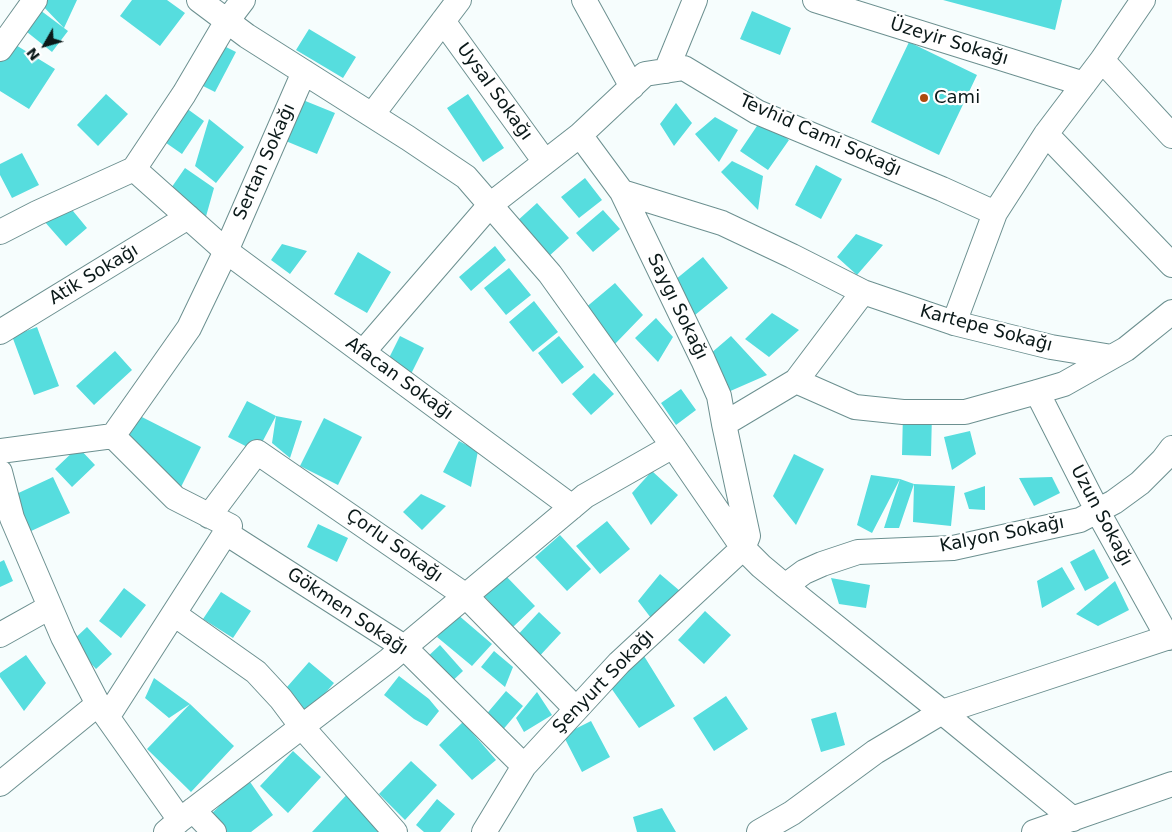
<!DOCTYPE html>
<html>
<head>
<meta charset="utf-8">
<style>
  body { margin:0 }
  #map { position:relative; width:1172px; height:832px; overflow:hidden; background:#f6fdfd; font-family:"DejaVu Sans",sans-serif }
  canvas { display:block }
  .north { position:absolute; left:20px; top:20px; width:50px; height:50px; -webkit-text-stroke:4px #fff; paint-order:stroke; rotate:232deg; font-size:14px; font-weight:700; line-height:20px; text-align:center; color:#0b1919 }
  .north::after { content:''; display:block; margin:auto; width:18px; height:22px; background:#0b1919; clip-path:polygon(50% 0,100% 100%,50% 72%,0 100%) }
</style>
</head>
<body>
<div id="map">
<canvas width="1172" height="832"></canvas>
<div class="north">N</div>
</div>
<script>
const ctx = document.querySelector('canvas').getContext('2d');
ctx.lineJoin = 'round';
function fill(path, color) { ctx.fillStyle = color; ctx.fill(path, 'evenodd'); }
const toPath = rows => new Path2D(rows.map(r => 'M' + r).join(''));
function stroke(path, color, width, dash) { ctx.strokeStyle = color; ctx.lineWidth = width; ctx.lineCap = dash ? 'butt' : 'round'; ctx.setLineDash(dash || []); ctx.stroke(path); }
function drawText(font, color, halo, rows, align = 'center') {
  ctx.font = font + ' "DejaVu Sans",sans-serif'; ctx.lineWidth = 4.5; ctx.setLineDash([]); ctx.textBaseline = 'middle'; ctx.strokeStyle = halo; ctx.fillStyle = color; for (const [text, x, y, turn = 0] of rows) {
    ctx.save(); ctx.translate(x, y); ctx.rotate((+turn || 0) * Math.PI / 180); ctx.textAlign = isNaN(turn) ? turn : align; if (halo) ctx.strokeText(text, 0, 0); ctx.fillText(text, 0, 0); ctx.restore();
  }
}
const building = toPath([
  [41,0,77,0,64,28,39,2],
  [132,0,167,0,185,13,160,46,120,16],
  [943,0,1062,0,1055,30],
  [32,4,68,31,52,52,22,28],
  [752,11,791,28,780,55,740,39],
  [309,29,356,57,343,78,296,50],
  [6,39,55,69,29,109,0,91,0,49],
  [909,42,977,75,939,155,871,122],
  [218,43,236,52,215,92,197,83],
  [106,94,128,114,98,146,77,125],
  [468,94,504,148,483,162,447,108],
  [298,98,335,113,317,154,281,139],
  [676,103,692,123,674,146,660,124],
  [182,105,204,121,182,154,159,138],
  [715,117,738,130,719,162,695,134],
  [209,119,244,147,216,183,195,166],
  [761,120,789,140,768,170,740,151],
  [22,153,39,185,12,198,0,175,0,164],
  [732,161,763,176,758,210,721,172],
  [816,165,842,179,821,219,795,205],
  [185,168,214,188,205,220,167,194],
  [585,178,602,200,579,218,561,197],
  [537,203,569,238,548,257,516,222],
  [603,210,620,229,593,252,576,233],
  [73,211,87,228,66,246,37,213],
  [856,234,883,245,857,275,837,257],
  [282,244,307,251,290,274,271,260],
  [495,246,506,260,471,291,459,277],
  [358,252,391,272,367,313,334,294],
  [703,257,728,288,695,315,670,284],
  [509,268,531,295,506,315,484,288],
  [615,283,643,315,614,345,584,309],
  [534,301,558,332,533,352,509,322],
  [772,313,799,330,769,357,745,339],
  [656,318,673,337,658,362,635,338],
  [37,327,59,386,34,395,12,336],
  [400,336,424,348,409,378,385,366],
  [559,336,584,367,562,384,538,353],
  [731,336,767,375,719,396,703,360],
  [115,351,132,370,94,405,76,386],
  [594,373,614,394,591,415,572,394],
  [681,389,696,410,676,425,661,403],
  [247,401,276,416,302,421,290,458,272,443,276,416,257,452,228,437],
  [903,412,932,413,931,456,902,455],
  [136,414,201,447,179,491,125,436],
  [324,418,362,437,338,485,300,466],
  [970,431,976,454,952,470,944,437],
  [459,441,478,451,471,487,443,472],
  [78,447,95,465,72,487,55,469],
  [794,454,824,469,796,525,773,496],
  [652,471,678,495,651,525,632,493],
  [871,475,900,479,914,484,955,486,951,526,913,522,914,484,899,528,884,528,900,479,872,533,857,525],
  [53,477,70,513,29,532,12,496],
  [1052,477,1060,493,1034,506,1019,478],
  [985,486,985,510,969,509,964,493],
  [421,494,446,506,422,530,403,512],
  [607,521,630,549,600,574,576,546],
  [318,524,348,538,337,562,307,547],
  [560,535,591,569,567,591,535,557],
  [1094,549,1109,578,1085,591,1070,562],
  [4,560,13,581,0,587,0,562],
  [1062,567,1075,589,1042,608,1037,581],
  [504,574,535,606,513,627,483,595],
  [660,574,680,591,654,622,638,601],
  [831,578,870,585,866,608,839,604],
  [1115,581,1129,610,1098,626,1076,614],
  [124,588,146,605,121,638,99,621],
  [221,592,251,611,233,638,203,619],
  [705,611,731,635,704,664,678,640],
  [539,612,561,633,535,661,513,640],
  [457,614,492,644,472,666,437,637],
  [87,627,112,654,96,669,71,642],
  [440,645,463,671,446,687,423,661],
  [494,651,513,667,505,687,481,667],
  [26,655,46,683,24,711,0,677,0,673],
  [644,656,675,706,639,728,609,685],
  [309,662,334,683,305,717,280,695],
  [399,676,429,699,439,711,427,726,414,719,384,695],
  [154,678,190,704,169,718,145,698],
  [506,691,523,706,501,732,484,717],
  [537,692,552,715,524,732,516,718],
  [726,696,748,729,714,751,693,718],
  [190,704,234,746,191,792,147,749],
  [836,712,845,745,821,752,811,719],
  [591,721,610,757,582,772,563,735],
  [463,722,496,760,472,780,439,745],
  [293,751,321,777,288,813,260,786],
  [411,761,437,785,405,820,379,794],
  [248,779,273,815,251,832,225,832,211,814],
  [352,789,385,832,312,832],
  [437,799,455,814,440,832,424,832,416,825],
  [662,808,676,832,637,832,633,817]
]);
const street = toPath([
  [199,0,247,36,408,138,466,177,550,274,673,446,743,548,761,566,785,586,942,712,1073,819],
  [584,0,632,87],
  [815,0,1084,84],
  [443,21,545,162],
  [0,49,35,0],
  [1102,60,1172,136],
  [666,71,695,0],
  [304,72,226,251,572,507],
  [372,115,459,0],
  [1046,134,1172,265],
  [580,135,645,74,684,68,757,112,942,189,995,213],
  [622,192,703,360,719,396,724,424],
  [0,232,37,213,134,169,184,94,227,21,243,0],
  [863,292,954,323,1051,347,1112,357],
  [954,323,995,213,1046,134,1102,60,1143,0],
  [0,332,188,217],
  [363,352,490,205,580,135,622,192,722,223,792,256,863,292,796,381,855,407,903,412,965,412,1037,392,1064,384,1126,349,1172,312],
  [1037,392,1098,512,1168,638],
  [113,436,189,328,226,251,134,169],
  [0,451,113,436,175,498,230,526,108,716],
  [0,472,12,518,63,637,98,704,180,820],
  [209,516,257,452,466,596,576,709],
  [226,533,404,647,524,766],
  [785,586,804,572,822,564,858,552,953,548,1080,520,1114,502,1140,483,1163,460,1172,448],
  [174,614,256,672,281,699,302,727,395,832],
  [0,635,50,607],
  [0,784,98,704],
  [193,810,214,832],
  [166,832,180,820,389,660,585,496,673,446],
  [484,832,524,766,619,663,743,548,748,536,724,424,796,381],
  [759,832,792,813,875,752,942,712,1172,636],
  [1034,832,1172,784]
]);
const markers = [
  [924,98,5,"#ac4a0e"]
];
const streetNames = [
  ["Üzeyir Sokağı",949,42,17],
  ["Uysal Sokağı",494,92,54],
  ["Tevhid Cami Sokağı",820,136,24],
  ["Sertan Sokağı",265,162,-66],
  ["Atik Sokağı",94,275,-31],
  ["Saygı Sokağı",677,307,64],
  ["Kartepe Sokağı",986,329,15],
  ["Afacan Sokağı",399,379,36],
  ["Uzun Sokağı",1101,516,62],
  ["Kalyon Sokağı",1002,535,-11],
  ["Çorlu Sokağı",394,546,35],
  ["Gökmen Sokağı",347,612,34],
  ["Şenyurt Sokağı",604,682,-46]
];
const poiNames = [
  ["Cami",934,98]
];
fill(building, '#56ddde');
stroke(street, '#6c9090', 26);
stroke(street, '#fff', 24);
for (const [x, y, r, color] of markers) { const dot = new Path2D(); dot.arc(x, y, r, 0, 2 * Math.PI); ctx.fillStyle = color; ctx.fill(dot); stroke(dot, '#fff', 2); }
drawText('18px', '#0b1919', '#fff', streetNames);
drawText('18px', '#0b1919', '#fff', poiNames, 'left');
</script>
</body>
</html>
